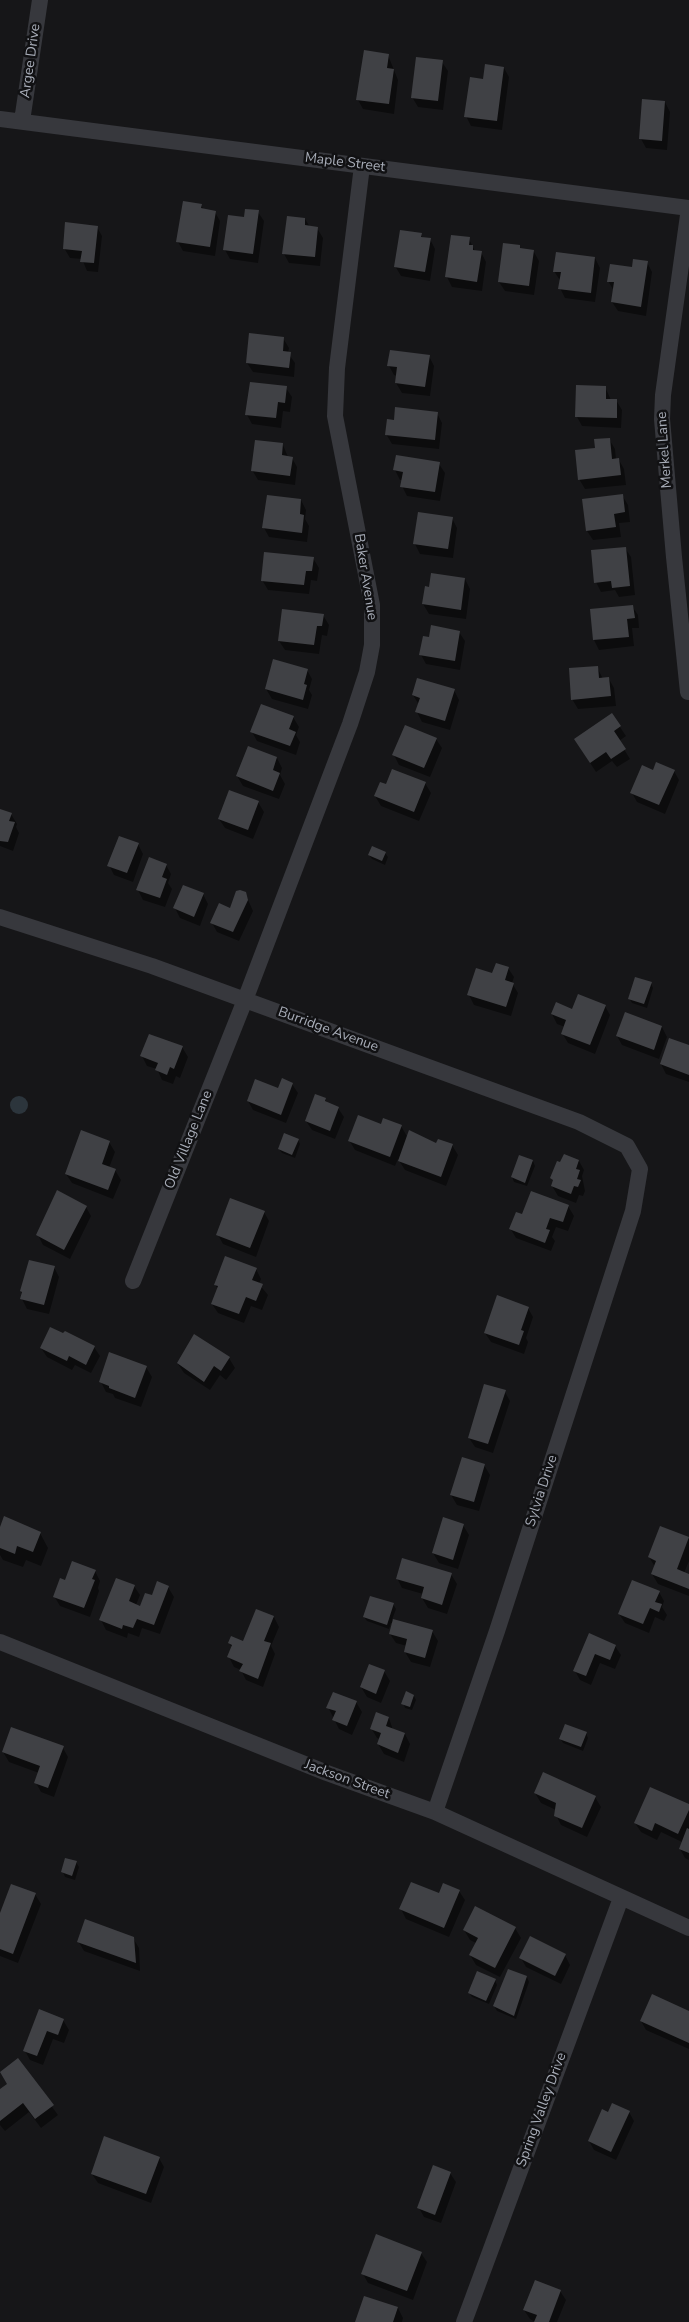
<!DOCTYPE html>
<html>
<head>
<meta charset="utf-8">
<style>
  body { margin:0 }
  canvas { display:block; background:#161618 }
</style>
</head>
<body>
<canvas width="689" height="2322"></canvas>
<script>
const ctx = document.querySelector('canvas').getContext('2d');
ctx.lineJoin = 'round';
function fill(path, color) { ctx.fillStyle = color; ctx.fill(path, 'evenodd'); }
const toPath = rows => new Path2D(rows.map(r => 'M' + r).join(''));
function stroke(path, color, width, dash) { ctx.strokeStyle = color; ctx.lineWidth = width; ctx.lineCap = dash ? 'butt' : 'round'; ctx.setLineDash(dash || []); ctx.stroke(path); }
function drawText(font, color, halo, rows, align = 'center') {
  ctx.font = font + ' "Nunito Sans",sans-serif'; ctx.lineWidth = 5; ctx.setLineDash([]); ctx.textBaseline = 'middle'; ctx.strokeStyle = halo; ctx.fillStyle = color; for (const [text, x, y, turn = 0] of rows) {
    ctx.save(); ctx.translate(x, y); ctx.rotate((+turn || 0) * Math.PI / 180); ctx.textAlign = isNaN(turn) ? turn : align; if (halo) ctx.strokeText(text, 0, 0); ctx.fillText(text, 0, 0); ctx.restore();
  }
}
const water = toPath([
  '10 1105a9 9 0 1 1 18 0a9 9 0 1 1-18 0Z'
]);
const shadow = toPath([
  [388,55,398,80,394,114,363,109,358,100],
  [442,62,448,71,443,110,418,107,412,97],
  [504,68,509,77,502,130,471,126,466,116,484,81],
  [665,102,670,112,667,150,646,148,641,139],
  [201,205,204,210,215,212,220,221,215,256,183,251,178,242],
  [258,212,264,221,258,263,230,259,225,250,245,219],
  [305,219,310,227,317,228,323,238,320,266,289,263,284,254],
  [97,227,102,236,98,272,87,271,82,259,70,258,64,248],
  [421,235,423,238,430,239,435,249,430,281,401,276,395,266],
  [469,239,475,251,481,252,486,262,482,291,452,287,447,277],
  [519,246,522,250,534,252,539,261,534,295,505,291,499,282],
  [595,258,600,268,595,302,565,298,560,288,561,282,554,271],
  [647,262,652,272,646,316,618,311,612,302,614,291,608,281],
  [283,338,289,348,288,353,295,363,294,377,253,372,247,363],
  [429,356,434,366,430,396,402,393,396,383,397,376,394,375,389,366],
  [605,387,611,400,616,400,622,410,621,428,582,426,577,417],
  [286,388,292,397,290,412,283,411,281,428,252,424,247,415],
  [437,413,442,423,439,449,392,444,386,434,395,421],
  [609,439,615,449,616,460,619,460,624,469,626,485,585,489,579,479,596,449],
  [283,445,288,457,292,458,297,467,295,485,258,480,252,470],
  [439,464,445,473,440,501,407,496,402,486,403,480,400,480,395,470],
  [622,495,628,505,630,522,619,523,621,537,593,540,587,531],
  [301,500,306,510,305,519,309,526,307,542,269,537,264,528],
  [452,518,457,528,453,558,420,554,415,544],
  [625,548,631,557,635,595,619,597,615,590,601,592,596,582],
  [313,558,319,568,317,581,311,580,309,594,268,590,262,580],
  [465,579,470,589,466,619,429,614,423,604],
  [632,606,638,615,639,628,632,628,634,646,599,650,594,640,591,610],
  [323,615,329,625,327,636,322,635,319,654,285,650,279,641],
  [459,632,465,641,460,670,426,664,421,655],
  [597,667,603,679,609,679,614,688,616,706,578,709,572,699],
  [307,670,312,679,309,690,312,695,308,709,272,699,266,689],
  [454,690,459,700,450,730,422,722,417,712,419,705,413,695],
  [612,715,626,736,619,741,630,759,617,767,612,761,596,772,581,749],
  [293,717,299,727,296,735,300,742,296,755,257,741,252,732],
  [436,739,442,748,430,777,399,765,394,755],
  [277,758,282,768,280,775,285,784,279,799,243,786,237,776],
  [674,771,679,780,665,814,637,802,632,793,654,772],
  [425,783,431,793,419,821,381,806,375,796,387,786],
  [258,802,264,812,253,839,225,828,219,819],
  [0,810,11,814,17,824,16,827,19,833,13,851,0,846],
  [138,844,143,854,133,882,114,875,109,865],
  [385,853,388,857,385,865,372,859,369,855],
  [166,865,171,874,168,883,172,889,165,907,143,900,138,890],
  [245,893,253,911,239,941,217,932,212,923,231,909],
  [203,894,208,904,200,926,180,918,175,908],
  [508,968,514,977,512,983,518,993,511,1016,474,1005,469,995,493,975],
  [651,983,653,988,647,1008,632,1003,629,998],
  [556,1004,573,1010,605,1006,610,1015,595,1054,568,1043,562,1033,565,1027,557,1024,552,1014],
  [662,1027,667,1037,659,1059,622,1045,617,1036],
  [689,1046,689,1082,666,1074,661,1064],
  [182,1047,188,1057,180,1078,176,1076,173,1084,162,1080,157,1069,147,1066,142,1056],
  [292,1084,298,1093,286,1123,253,1110,248,1101],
  [325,1099,328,1104,338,1108,344,1117,335,1139,312,1130,306,1121],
  [401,1126,408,1138,437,1145,452,1145,458,1155,446,1186,405,1170,398,1159,395,1166,355,1150,349,1140],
  [298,1140,300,1144,295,1158,282,1153,279,1149],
  [109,1142,115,1152,109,1168,115,1170,121,1180,113,1199,72,1183,66,1174],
  [533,1161,535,1166,527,1186,514,1182,512,1177],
  [579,1161,584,1170,582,1176,585,1191,583,1196,579,1195,576,1203,558,1196,552,1186,554,1182,552,1178],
  [57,1192,86,1207,91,1216,70,1259,43,1245,38,1235],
  [568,1206,574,1216,568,1231,556,1227,552,1237,555,1241,551,1251,516,1238,510,1228,523,1216],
  [264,1212,269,1221,256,1257,223,1244,218,1235],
  [54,1267,59,1277,49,1314,27,1309,22,1299,21,1291],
  [256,1269,261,1279,259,1284,268,1295,262,1310,251,1306,244,1323,218,1313,212,1304,218,1289,215,1285],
  [528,1308,533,1317,526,1338,528,1342,524,1354,491,1342,485,1333],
  [94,1347,100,1356,91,1373,75,1365,72,1370,47,1357,41,1348],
  [229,1358,235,1368,226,1380,220,1375,210,1390,184,1373,178,1364],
  [146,1367,152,1377,141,1407,115,1398,113,1394,106,1392,101,1382],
  [505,1392,510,1401,493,1453,475,1447,469,1438],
  [484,1465,490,1475,479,1511,457,1505,451,1495],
  [463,1525,469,1535,458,1569,439,1563,433,1553],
  [661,1527,689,1539,689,1561,684,1573,689,1575,689,1596,658,1584,652,1574,655,1567,649,1557],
  [0,1531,40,1533,48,1548,41,1566,26,1560,23,1567,3,1560,0,1555],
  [95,1571,100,1581,98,1588,99,1591,90,1617,60,1606,54,1596,66,1582],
  [451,1574,457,1584,447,1614,428,1608,422,1598,423,1594,402,1588,397,1578],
  [134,1586,140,1595,136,1605,141,1607,152,1597,168,1587,174,1597,160,1634,142,1628,139,1637,128,1633,127,1638,106,1630,101,1620],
  [659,1592,664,1601,662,1607,667,1615,664,1621,655,1617,649,1633,625,1623,619,1614],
  [393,1604,396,1609,392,1620,432,1631,438,1641,430,1667,411,1662,405,1652,407,1646,396,1643,390,1634,393,1623,391,1623,389,1629,367,1621,364,1617],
  [274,1617,279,1627,271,1646,275,1654,263,1687,246,1680,241,1670,234,1667,229,1657,232,1648,229,1643,244,1643],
  [590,1635,615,1646,621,1655,615,1669,600,1663,591,1685,580,1680,575,1671],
  [384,1671,390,1681,381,1703,367,1697,361,1687],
  [414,1696,416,1700,412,1710,405,1708,403,1703],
  [356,1702,362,1712,352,1735,339,1729,328,1707],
  [377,1714,389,1718,393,1730,405,1734,410,1744,404,1762,384,1754,378,1744,380,1739,377,1738,371,1728],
  [586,1733,588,1738,583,1751,563,1743,560,1738],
  [63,1748,68,1757,54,1797,41,1792,36,1783,39,1773,9,1762,3,1752],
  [535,1793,595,1797,601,1807,587,1837,561,1825,556,1815,556,1810,541,1803],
  [689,1806,689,1860,685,1858,680,1849,682,1842,661,1832,657,1840,641,1832,635,1823],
  [76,1862,79,1867,75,1880,65,1877,63,1872],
  [459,1891,465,1900,449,1937,406,1919,401,1909,440,1895],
  [35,1894,41,1904,18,1963,0,1956,0,1917],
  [515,1928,521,1938,500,1977,476,1965,470,1955,476,1943,470,1940,464,1930],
  [133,1938,139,1948,140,1971,84,1951,78,1941],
  [565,1955,570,1965,561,1984,526,1967,521,1958],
  [527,1977,529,1982,516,2019,497,2011,494,2006],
  [495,1980,497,1985,489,2004,472,1997,469,1993],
  [40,2011,63,2020,69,2030,64,2043,53,2039,43,2065,30,2060,25,2051],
  [689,2012,689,2049,646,2030,641,2021],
  [18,2060,58,2115,41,2128,29,2112,5,2131,0,2125,0,2091,8,2085,1,2073],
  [629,2112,634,2121,616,2160,594,2150,589,2141,609,2113],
  [159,2158,164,2167,151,2203,98,2183,92,2174],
  [450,2173,456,2182,441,2223,424,2217,419,2208],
  [421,2253,427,2262,413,2300,368,2283,363,2274],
  [560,2291,566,2300,557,2322,535,2322,530,2319,524,2310],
  [365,2297,398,2308,403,2318,402,2322,357,2322]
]);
const building = toPath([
  [364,50,389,54,387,68,394,69,389,104,356,100],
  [416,57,443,60,438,101,411,98],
  [485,64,504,67,497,121,464,117,470,77,483,79],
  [642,99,665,101,662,141,639,139],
  [183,201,202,204,201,208,216,211,210,247,176,242],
  [245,209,259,210,253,254,223,250,228,215,244,217],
  [287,216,305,218,305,225,318,227,315,257,282,254],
  [65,222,98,226,94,263,80,262,82,251,63,249],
  [400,230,422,233,421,237,431,238,425,272,394,267],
  [451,235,470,237,469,245,473,245,473,250,482,251,477,282,445,277],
  [503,243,520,245,520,248,534,250,529,286,498,282],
  [556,252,595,257,591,293,558,289,561,272,553,272],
  [633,259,648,261,641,307,611,302,614,282,607,282,610,264,632,267],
  [249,333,284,337,283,351,291,352,289,368,246,363],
  [390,350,430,355,425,387,395,383,397,367,387,366],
  [250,382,287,386,285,403,278,402,276,418,245,415],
  [576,385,606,386,606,399,617,399,617,418,575,417],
  [395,407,438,412,435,440,385,435,387,419,394,420],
  [610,438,612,459,619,458,621,475,578,480,575,450,595,448,594,439],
  [255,440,283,443,282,455,293,457,290,476,251,471],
  [396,455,440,462,435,492,400,487,403,472,393,470],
  [623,494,625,512,614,514,616,527,586,531,582,499],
  [267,495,301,499,300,514,304,515,302,533,262,528],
  [418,512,453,517,448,549,413,544],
  [626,547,630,586,612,588,611,581,594,583,591,550],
  [264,552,314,557,312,571,306,571,304,585,261,581],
  [431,573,465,578,461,610,422,604,425,586,429,587],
  [633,605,635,618,627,619,629,637,593,640,590,609],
  [282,609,324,614,322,626,317,626,314,645,278,641],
  [431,625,460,631,455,661,419,655,423,636,429,637],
  [273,659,308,669,304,684,307,685,303,700,265,689],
  [598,666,599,678,609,677,611,696,571,700,569,668],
  [417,678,455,689,445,721,415,712,420,698,412,695],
  [261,704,294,716,289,729,296,732,290,746,250,732],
  [612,713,621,726,614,731,626,749,611,759,606,752,590,763,574,739],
  [405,725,437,738,424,768,392,755],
  [248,746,277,757,273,770,280,773,273,791,236,776],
  [656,762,675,770,659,805,630,793,642,765,653,770],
  [392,769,426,782,414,812,374,796,380,782,386,784],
  [229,790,259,801,248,830,218,819],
  [0,809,12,813,9,821,15,822,8,842,0,841],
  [119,836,139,843,127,873,107,866],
  [372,846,386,852,382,861,368,855],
  [149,857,167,864,162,877,167,879,160,898,136,890],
  [183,885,204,893,194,917,173,908],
  [240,890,246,892,248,900,233,932,210,923,219,903,230,908,236,891],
  [496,963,509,967,505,980,514,983,506,1007,467,995,476,968,492,973],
  [635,977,652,982,644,1004,628,999],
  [578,994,606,1005,590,1045,561,1034,566,1020,551,1014,556,1002,572,1009],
  [625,1012,662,1026,654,1050,616,1036],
  [149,1034,183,1046,174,1069,170,1067,167,1075,155,1070,158,1063,140,1056],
  [669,1038,689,1045,689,1075,660,1064],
  [282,1078,293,1083,281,1115,247,1101,255,1079,278,1088],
  [315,1094,326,1098,325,1101,339,1107,330,1131,305,1121],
  [358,1115,381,1124,383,1118,402,1125,390,1157,348,1141],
  [81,1130,110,1141,102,1164,116,1169,108,1190,65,1174],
  [409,1130,436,1143,438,1139,453,1144,441,1177,398,1161],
  [284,1133,299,1139,292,1155,278,1149],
  [564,1154,579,1160,576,1169,580,1170,577,1179,581,1180,578,1187,574,1186,571,1194,551,1186,553,1180,550,1178,557,1161,560,1162],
  [519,1155,533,1160,525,1183,511,1177],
  [57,1190,87,1206,64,1250,36,1235],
  [531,1191,569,1205,563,1222,550,1218,546,1229,550,1230,545,1243,509,1229,516,1212,522,1214],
  [230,1198,265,1211,250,1248,216,1235],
  [225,1256,257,1268,252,1280,263,1284,256,1301,246,1297,239,1314,211,1304,218,1286,214,1285],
  [29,1260,55,1266,44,1305,20,1299,22,1292,20,1291],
  [497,1295,529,1307,521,1330,524,1331,519,1345,484,1333],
  [50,1327,63,1333,65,1331,95,1346,86,1365,69,1356,67,1361,40,1348],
  [194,1334,230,1357,221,1371,214,1366,204,1382,177,1363],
  [109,1352,147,1366,135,1398,109,1388,109,1386,99,1382],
  [484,1384,506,1390,488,1444,468,1438],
  [462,1457,485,1464,474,1502,450,1495],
  [4,1516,41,1532,33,1552,17,1546,15,1554,0,1548,0,1527],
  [443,1517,464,1524,453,1560,432,1553],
  [660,1526,689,1537,677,1569,689,1574,689,1589,651,1574,656,1561,648,1557],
  [402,1558,452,1573,442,1605,421,1598,424,1587,396,1579],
  [72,1561,96,1570,92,1579,95,1580,84,1608,53,1597,60,1578,65,1580],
  [116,1578,135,1585,129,1601,140,1606,145,1593,152,1595,157,1581,169,1586,154,1625,137,1619,133,1628,123,1625,122,1629,99,1620],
  [632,1580,660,1591,655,1602,662,1604,659,1612,650,1608,643,1624,618,1614],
  [370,1596,394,1603,387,1625,363,1617],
  [256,1609,274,1616,264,1641,271,1643,258,1679,239,1671,243,1664,227,1657,232,1645,228,1643,231,1636,243,1641],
  [393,1619,433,1630,425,1658,404,1652,407,1639,389,1634],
  [589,1633,616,1645,610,1660,595,1654,586,1676,573,1671],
  [369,1664,385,1670,376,1694,360,1687],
  [406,1691,414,1695,410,1707,401,1704],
  [333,1692,357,1701,347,1726,332,1720,336,1711,326,1708],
  [376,1712,389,1717,386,1726,405,1733,398,1753,377,1744,381,1733,370,1729],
  [565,1724,587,1732,581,1747,559,1739],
  [11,1727,64,1746,48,1788,34,1783,40,1766,2,1752],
  [543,1772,596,1796,582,1828,554,1816,556,1803,534,1793],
  [650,1787,689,1804,689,1810,678,1834,655,1823,652,1831,634,1823],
  [687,1828,689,1829,689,1853,679,1849],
  [65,1858,77,1861,72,1876,61,1872],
  [411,1882,439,1893,443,1883,460,1890,444,1928,399,1909],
  [11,1884,36,1893,13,1954,0,1949,0,1913],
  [475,1906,516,1927,495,1968,469,1955,478,1938,463,1930],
  [85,1919,134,1937,136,1963,77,1942],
  [530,1936,566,1954,555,1976,519,1958],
  [508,1969,527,1976,514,2016,493,2006],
  [477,1971,496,1979,486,2001,468,1993],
  [652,1994,689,2011,689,2043,640,2021],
  [39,2009,64,2019,58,2035,47,2031,37,2056,23,2051],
  [18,2058,54,2105,35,2119,23,2103,0,2121,0,2089,7,2084,0,2072],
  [612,2103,630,2111,611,2152,588,2141,602,2109,608,2112],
  [104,2136,160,2157,146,2194,91,2174],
  [433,2165,451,2172,435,2215,417,2208],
  [376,2234,422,2252,407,2291,361,2274],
  [535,2280,561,2290,549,2322,534,2322,537,2315,523,2310],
  [364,2296,398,2307,393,2322,355,2322]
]);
const street = toPath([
  [0,119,689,208],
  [22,121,40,0],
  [688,692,674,557,662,419,663,395,689,208],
  [0,917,152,966,579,1122,627,1146,640,1169,633,1211,497,1631,435,1812],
  [133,1281,245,1000,350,724,367,672,372,645,372,605,335,416,337,368,362,166],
  [0,1642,327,1773,435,1812,689,1928],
  [464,2322,621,1898]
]);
const streetNames = [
  ["Argee Drive",31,61,-82],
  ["Maple Street",345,163,7],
  ["Merkel Lane",665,450,-94],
  ["Baker Avenue",365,577,81],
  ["Burridge Avenue",328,1030,20],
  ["Old Village Lane",189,1140,-68],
  ["Sylvia Drive",542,1491,-72],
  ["Jackson Street",347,1780,20],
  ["Spring Valley Drive",542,2110,-70]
];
fill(water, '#2c353c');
fill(shadow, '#0007');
fill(building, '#404145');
stroke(street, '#37383d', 16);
drawText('14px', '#a8adb8', '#111113', streetNames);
</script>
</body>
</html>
